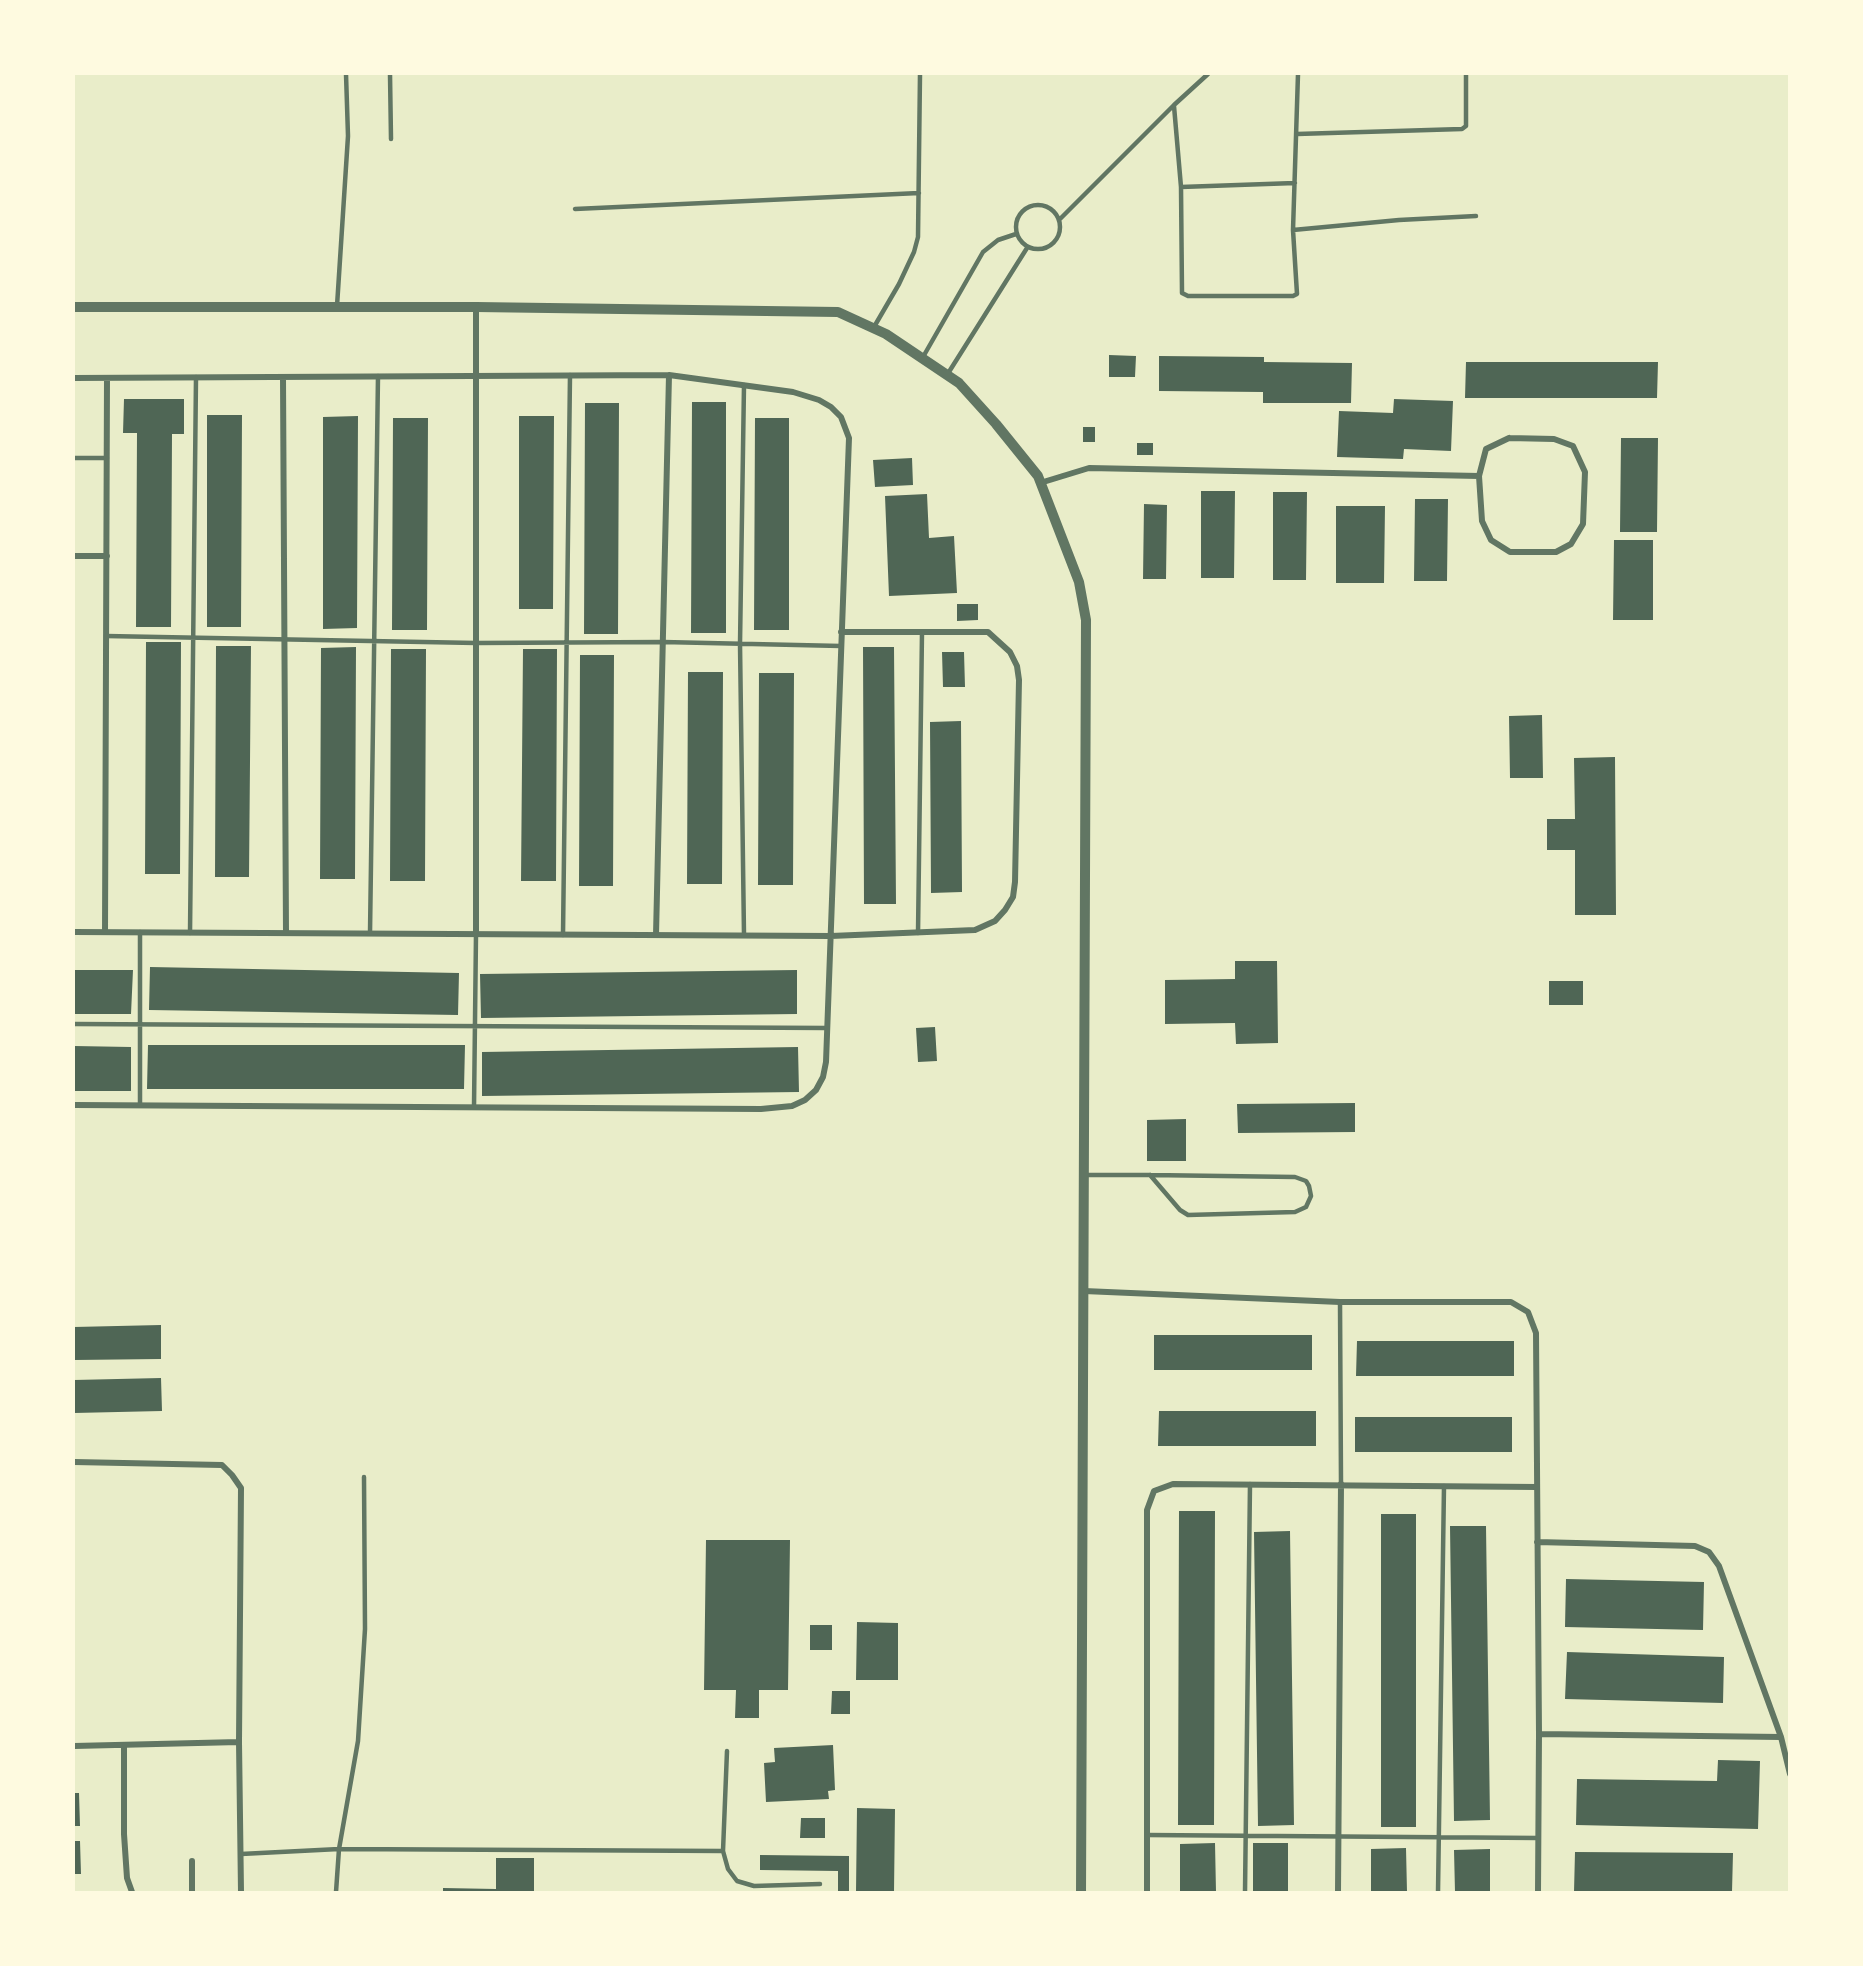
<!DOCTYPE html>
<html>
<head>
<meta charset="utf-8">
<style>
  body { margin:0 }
  #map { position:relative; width:1863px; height:1966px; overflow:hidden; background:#e9edc9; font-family:"Fira Sans Condensed",sans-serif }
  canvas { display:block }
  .frame { position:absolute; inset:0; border:75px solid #fefae0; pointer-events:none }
</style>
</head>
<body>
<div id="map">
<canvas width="1863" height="1966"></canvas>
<div class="frame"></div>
</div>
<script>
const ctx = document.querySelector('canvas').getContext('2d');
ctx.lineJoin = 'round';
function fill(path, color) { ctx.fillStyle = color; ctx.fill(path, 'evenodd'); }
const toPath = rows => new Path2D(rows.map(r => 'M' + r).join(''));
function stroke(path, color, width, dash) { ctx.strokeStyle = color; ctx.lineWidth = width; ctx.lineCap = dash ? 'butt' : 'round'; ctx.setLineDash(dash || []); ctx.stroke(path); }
const building = toPath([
  [1109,355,1136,356,1135,377,1109,377],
  [1159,356,1264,357,1264,362,1352,363,1351,403,1263,403,1263,392,1159,391],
  [1466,362,1658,362,1657,398,1465,398],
  [124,399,184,399,184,434,172,434,171,627,136,627,137,433,123,433],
  [1394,399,1453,401,1451,451,1404,449,1403,459,1337,457,1339,411,1393,413],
  [692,402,726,402,726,633,691,633],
  [585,403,619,403,618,634,584,634],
  [207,415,242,415,241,627,207,627],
  [358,416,357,628,323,629,323,417],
  [519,416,554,416,553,609,519,609],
  [393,418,428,418,427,630,392,630],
  [755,418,789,418,789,630,754,630],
  [1083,427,1095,427,1095,442,1083,442],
  [1621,438,1658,438,1657,532,1620,532],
  [1137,443,1153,443,1153,455,1137,455],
  [912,458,913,485,875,487,873,460],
  [1201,491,1235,491,1234,578,1201,578],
  [1273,492,1307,492,1306,580,1273,580],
  [927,494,929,538,954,536,957,593,889,596,885,496],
  [1415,499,1448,499,1447,581,1414,581],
  [1144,504,1167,505,1166,579,1143,579],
  [1336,506,1385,506,1384,583,1336,583],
  [1614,540,1653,540,1653,620,1613,620],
  [957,604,978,604,978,620,957,621],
  [146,642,181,642,180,874,145,874],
  [216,646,251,646,249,877,215,877],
  [356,647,355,879,320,879,321,648],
  [863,647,894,647,896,904,864,904],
  [391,649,426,649,425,881,390,881],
  [523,649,557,649,556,881,521,881],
  [942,652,964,652,965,687,943,687],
  [580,655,614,655,613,886,579,886],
  [688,672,723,672,722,884,687,884],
  [759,673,794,673,793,885,758,885],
  [1542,715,1543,778,1510,778,1509,716],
  [961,721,962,892,931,893,930,722],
  [1615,757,1616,915,1575,915,1575,850,1547,850,1547,819,1575,819,1574,758],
  [1235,961,1277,961,1278,1043,1236,1044,1235,1023,1165,1024,1165,980,1235,979],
  [150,967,459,973,458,1015,149,1010],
  [74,970,133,970,131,1014,74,1014],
  [797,970,797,1014,481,1018,480,974],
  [1549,981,1583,981,1583,1005,1549,1005],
  [935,1027,937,1061,918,1062,916,1028],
  [148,1045,465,1045,464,1089,147,1089],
  [74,1046,131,1047,131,1091,74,1091],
  [798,1047,799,1092,482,1096,482,1052],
  [1355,1103,1355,1132,1238,1133,1237,1104],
  [1186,1119,1186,1161,1147,1161,1147,1120],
  [161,1325,161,1359,74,1360,74,1327],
  [1154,1335,1312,1335,1312,1370,1154,1370],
  [1357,1341,1514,1341,1514,1376,1356,1376],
  [161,1378,162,1411,74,1413,74,1380],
  [1159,1411,1316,1411,1316,1446,1158,1446],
  [1355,1417,1512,1417,1512,1452,1355,1452],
  [1179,1511,1215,1511,1214,1825,1178,1825],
  [1381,1514,1416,1514,1416,1827,1381,1827],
  [1450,1526,1486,1526,1490,1820,1454,1821],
  [1290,1531,1294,1825,1258,1826,1254,1532],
  [706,1540,790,1540,788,1690,759,1690,759,1718,735,1718,736,1690,704,1690],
  [1566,1579,1704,1582,1703,1630,1565,1627],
  [857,1622,898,1623,898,1680,856,1680],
  [810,1625,832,1625,832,1650,810,1650],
  [1567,1652,1724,1657,1723,1703,1565,1699],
  [832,1691,850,1691,850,1714,831,1714],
  [833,1745,835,1790,828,1791,829,1799,766,1802,764,1763,775,1762,774,1748],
  [1718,1760,1760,1761,1758,1829,1576,1825,1577,1779,1717,1781],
  [74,1793,79,1793,80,1826,74,1826],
  [857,1808,895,1809,894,1892,856,1892],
  [801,1818,825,1818,825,1838,800,1838],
  [74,1841,80,1841,81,1874,74,1874],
  [1215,1843,1216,1892,1180,1892,1180,1844],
  [1253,1843,1288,1843,1288,1892,1253,1892],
  [1406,1848,1407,1892,1371,1892,1371,1849],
  [1490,1849,1490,1892,1455,1892,1454,1850],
  [1575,1852,1733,1853,1732,1892,1574,1892],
  [760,1855,849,1856,849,1892,838,1892,838,1871,760,1870],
  [496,1858,534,1858,534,1892,443,1892,443,1888,496,1889]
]);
const service = toPath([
  [390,74,391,139],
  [1174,106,1181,187,1295,183],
  [1297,134,1462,129,1466,126,1466,74],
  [1181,187,1182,293,1188,296,1293,296,1297,294,1293,230,1298,74],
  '1016 227a22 22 0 1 1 44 0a22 22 0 1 1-44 0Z',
  [575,209,919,193],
  [1060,219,1174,105,1208,74],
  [1293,230,1399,220,1476,216],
  [337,306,348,136,346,74],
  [874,327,899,284,914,252,918,237,920,74],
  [923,357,983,252,998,240,1016,234],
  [947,375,1027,248],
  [744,385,740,644,744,935],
  [74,458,107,458],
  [106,636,476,643,663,642,841,646],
  [140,932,140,1105],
  [190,933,196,377],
  [370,933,378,376],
  [918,933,922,632],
  [563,935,570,375],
  [74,1024,827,1028],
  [474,1107,476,934],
  [1085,1175,1150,1175,1295,1177,1306,1181,1309,1186,1311,1196,1306,1207,1295,1212,1188,1215,1180,1210,1150,1175],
  [1340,1302,1341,1484],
  [727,1751,723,1851,728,1869,737,1881,754,1886,820,1884],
  [1147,1835,1538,1838],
  [241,1854,339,1849,723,1851],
  [336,1892,339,1849,358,1741,365,1629,364,1477],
  [1245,1892,1250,1484],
  [1438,1892,1444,1486]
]);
const minor = toPath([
  [283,377,286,933],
  [74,378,669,375,793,392,819,400,831,407,841,417,849,438,826,1062,823,1077,816,1090,805,1100,792,1106,761,1109,74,1105],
  [1509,438,1554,439,1573,446,1585,472,1583,524,1571,544,1556,552,1510,552,1491,540,1482,521,1479,476,1486,449,1509,438],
  [1040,483,1089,468,1479,476],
  [74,556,107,556],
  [74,932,831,936,975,930,995,921,1005,910,1013,897,1015,882,1019,680,1017,666,1010,652,988,632,841,632],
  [105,932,107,378],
  [476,934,476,307],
  [656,935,669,375],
  [1084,1291,1340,1302,1511,1302,1528,1312,1536,1333,1539,1734,1538,1892],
  [74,1462,222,1465,232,1475,241,1488,239,1742,241,1892],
  [1537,1542,1695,1546,1709,1552,1719,1566,1781,1737,1790,1774],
  [1539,1734,1781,1737],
  [124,1745,124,1834,127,1878,132,1892],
  [74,1746,239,1742],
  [192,1892,192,1861],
  [1147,1892,1147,1510,1154,1491,1173,1484,1537,1487],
  [1338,1892,1341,1484]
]);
const tertiary = toPath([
  [74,307,476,307,838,312,886,334,959,383,996,424,1038,476,1079,582,1086,620,1081,1892]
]);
fill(building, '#4f6655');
stroke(service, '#617663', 4.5);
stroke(minor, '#617663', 6);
stroke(tertiary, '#617663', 10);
</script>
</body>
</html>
